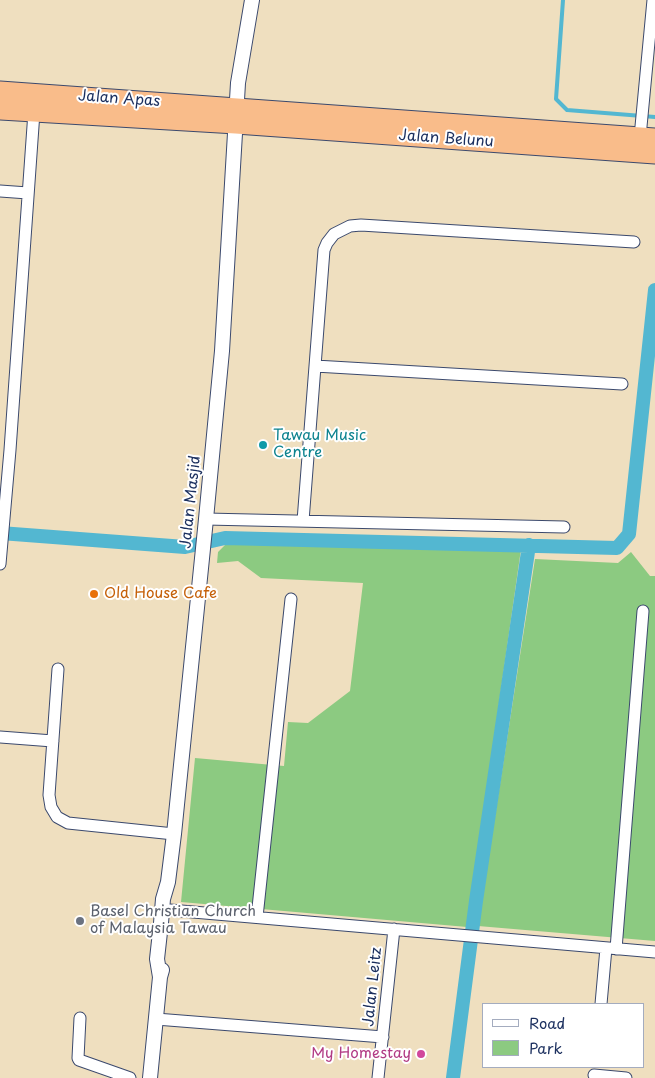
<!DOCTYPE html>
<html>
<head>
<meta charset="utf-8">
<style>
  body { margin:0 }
  #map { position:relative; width:655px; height:1078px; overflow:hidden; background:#efdfbf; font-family:"Playpen Sans",sans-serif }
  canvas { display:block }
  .legend { position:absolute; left:482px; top:1003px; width:162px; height:65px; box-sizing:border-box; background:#fff; border:1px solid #a4acbf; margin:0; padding:6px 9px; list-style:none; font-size:15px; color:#1b2f5e }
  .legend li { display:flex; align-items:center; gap:10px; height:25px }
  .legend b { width:25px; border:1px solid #a4acbf }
</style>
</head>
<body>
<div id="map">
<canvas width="655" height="1078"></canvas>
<ul class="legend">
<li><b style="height:6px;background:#fff"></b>Road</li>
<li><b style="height:14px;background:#8cca81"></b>Park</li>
</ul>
</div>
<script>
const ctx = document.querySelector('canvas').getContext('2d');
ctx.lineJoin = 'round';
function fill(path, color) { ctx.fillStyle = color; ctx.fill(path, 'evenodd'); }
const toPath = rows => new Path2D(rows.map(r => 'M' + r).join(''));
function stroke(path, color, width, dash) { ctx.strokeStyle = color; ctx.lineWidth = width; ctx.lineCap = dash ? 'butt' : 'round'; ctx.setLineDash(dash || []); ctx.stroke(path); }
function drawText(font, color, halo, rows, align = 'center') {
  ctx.font = font + ' "Playpen Sans",sans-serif'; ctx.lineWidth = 4; ctx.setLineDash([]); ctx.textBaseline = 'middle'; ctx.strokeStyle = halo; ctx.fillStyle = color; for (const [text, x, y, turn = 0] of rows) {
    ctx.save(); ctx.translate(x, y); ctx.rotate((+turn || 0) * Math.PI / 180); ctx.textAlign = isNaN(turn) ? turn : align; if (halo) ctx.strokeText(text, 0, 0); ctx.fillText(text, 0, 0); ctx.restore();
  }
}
const green = toPath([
  [227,543,521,549,467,927,181,902,195,758,284,766,288,722,308,723,350,691,363,583,261,578,238,561,217,563,218,552],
  [631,552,650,576,655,576,655,941,478,926,535,559,618,563]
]);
const stream = toPath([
  [563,0,556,99,567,110,655,117]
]);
const canal = toPath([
  [0,533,185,547,225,538,617,548,629,534,655,290],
  [453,1078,476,901,529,545]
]);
const minor = toPath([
  [640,137,653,0],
  [0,191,28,193],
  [315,366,622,384],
  [206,519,564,527],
  [303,521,324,250,327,243,334,234,350,226,361,225,634,242],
  [0,564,10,450,34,112],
  [58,669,49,795,51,807,57,817,68,823,174,834],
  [0,737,53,741],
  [170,910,655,952],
  [257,917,291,599],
  [616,949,643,611],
  [601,1004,606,948],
  [80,1018,78,1058,79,1060,130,1078],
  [156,1019,383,1037],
  [594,1075,626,1078],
  [378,1078,394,929]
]);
const tertiary = toPath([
  [160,977,157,959,161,923,163,899,168,882,174,834,206,519,222,351,238,83,252,0],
  [150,1078,160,977,162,970]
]);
const trunk = toPath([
  [0,91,655,138],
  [0,110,236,124,655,154]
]);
const markers = [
  [263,445,5,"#0f9aa8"],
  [94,594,5,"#e8710a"],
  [80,921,5,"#6b7280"],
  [421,1054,5,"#d1479c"]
];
const streetNames = [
  ["Jalan Apas",119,99,4],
  ["Jalan Belunu",446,139,4],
  ["Jalan Masjid",191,502,-84],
  ["Jalan Leitz",373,987,-84]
];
const cultureNames = [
  ["Tawau Music",273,436],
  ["Centre",273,453]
];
const foodNames = [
  ["Old House Cafe",104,594]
];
const worshipNames = [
  ["Basel Christian Church",90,912],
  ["of Malaysia Tawau",90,929]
];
const hotelNames = [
  ["My Homestay",411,1054]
];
fill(green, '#8cca81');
stroke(stream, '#53b7d1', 4);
stroke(canal, '#53b7d1', 14);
stroke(minor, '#3b496d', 13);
stroke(tertiary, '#3b496d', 16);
stroke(trunk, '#3b496d', 21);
stroke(minor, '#fff', 11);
stroke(tertiary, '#fff', 14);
stroke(trunk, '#f9bc8a', 19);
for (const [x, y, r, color] of markers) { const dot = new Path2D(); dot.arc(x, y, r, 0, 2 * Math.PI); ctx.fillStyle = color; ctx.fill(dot); stroke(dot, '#fff', 2); }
drawText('15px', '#1b2f5e', '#fff', streetNames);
drawText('15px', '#0d838f', '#fff', cultureNames, 'left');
drawText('15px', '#c56008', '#fff', foodNames, 'left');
drawText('15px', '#5b616d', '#fff', worshipNames, 'left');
drawText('15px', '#b23c85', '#fff', hotelNames, 'right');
</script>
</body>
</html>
